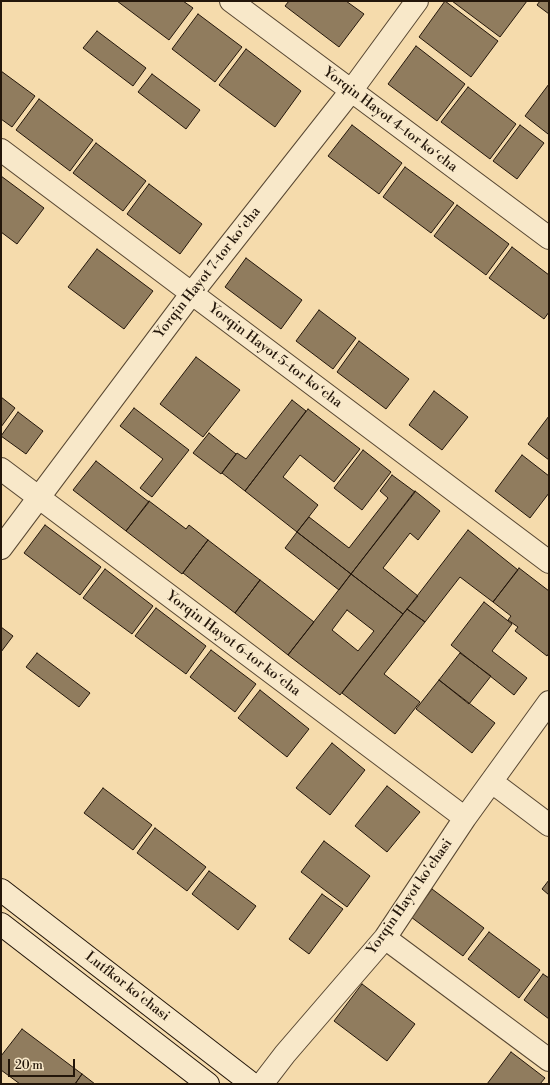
<!DOCTYPE html>
<html>
<head>
<meta charset="utf-8">
<style>
  body { margin:0 }
  #map { position:relative; width:550px; height:1085px; overflow:hidden; background:#f5dbac; font-family:"Libre Bodoni",serif }
  canvas { display:block }
  .frame { position:absolute; inset:0; border:2px solid #23160a; pointer-events:none }
  .scale { position:absolute; left:8px; top:1059px; width:67px; height:18px; box-sizing:border-box; border:2px solid #23160a; border-top:0; padding-left:5px; font-size:12px; line-height:14px; white-space:nowrap; color:#23160a; -webkit-text-stroke:3px #f8e8c9; paint-order:stroke }
</style>
</head>
<body>
<div id="map">
<canvas width="550" height="1085"></canvas>
<div class="frame"></div>
<div class="scale">20 m</div>
</div>
<script>
const ctx = document.querySelector('canvas').getContext('2d');
ctx.lineJoin = 'round';
function fill(path, color) { ctx.fillStyle = color; ctx.fill(path, 'evenodd'); }
const toPath = rows => new Path2D(rows.map(r => 'M' + r).join(''));
function stroke(path, color, width, dash) { ctx.strokeStyle = color; ctx.lineWidth = width; ctx.lineCap = dash ? 'butt' : 'round'; ctx.setLineDash(dash || []); ctx.stroke(path); }
function drawText(font, color, halo, rows, align = 'center') {
  ctx.font = font + ' "Libre Bodoni",serif'; ctx.lineWidth = 3; ctx.setLineDash([]); ctx.textBaseline = 'middle'; ctx.strokeStyle = halo; ctx.fillStyle = color; for (const [text, x, y, turn = 0] of rows) {
    ctx.save(); ctx.translate(x, y); ctx.rotate((+turn || 0) * Math.PI / 180); ctx.textAlign = isNaN(turn) ? turn : align; if (halo) ctx.strokeText(text, 0, 0); ctx.fillText(text, 0, 0); ctx.restore();
  }
}
const building = toPath([
  [117,1,183,1,193,8,169,40,117,1],
  [289,1,346,1,364,14,339,47,285,6,289,1],
  [445,1,498,41,471,77,419,37,445,1],
  [452,1,527,1,500,37,452,1],
  [540,1,549,1,549,14,537,5,540,1],
  [198,14,242,47,215,82,172,49,198,14],
  [97,31,146,68,133,86,83,48,97,31],
  [416,46,465,84,437,121,388,84,416,46],
  [246,49,301,91,275,127,219,85,246,49],
  [1,71,35,96,12,127,1,119,1,71],
  [152,74,200,110,186,129,138,92,152,74],
  [549,84,549,133,548,134,525,116,549,84],
  [468,87,516,124,490,159,441,122,468,87],
  [39,99,93,140,70,171,16,130,39,99],
  [352,125,402,163,379,194,328,156,352,125],
  [520,125,544,143,517,179,493,161,520,125],
  [96,143,146,181,123,211,73,173,96,143],
  [405,167,454,203,431,233,383,197,405,167],
  [1,176,44,208,17,244,1,232,1,176],
  [149,184,202,224,180,254,127,214,149,184],
  [457,205,509,244,486,275,434,236,457,205],
  [512,247,549,275,549,312,544,319,489,278,512,247],
  [97,249,153,291,124,329,68,287,97,249],
  [246,258,302,300,281,329,225,287,246,258],
  [319,310,356,338,333,369,296,341,319,310],
  [359,341,409,379,386,409,337,372,359,341],
  [196,357,240,390,203,437,160,404,196,357],
  [434,391,468,417,442,450,409,425,434,391],
  [1,397,15,408,1,427,1,397],
  [292,400,306,411,245,491,222,473,237,453,246,459,292,400],
  [134,408,189,450,152,497,140,488,163,459,120,426,134,408],
  [308,409,360,449,334,482,300,455,283,477,318,505,297,532,245,491,308,409],
  [18,412,43,431,26,454,1,436,18,412],
  [549,416,549,460,528,444,549,416],
  [209,433,236,454,221,474,193,453,209,433],
  [363,450,391,472,362,510,334,488,363,450],
  [522,455,549,476,549,493,530,518,495,491,522,455],
  [96,461,149,502,126,531,73,490,96,461],
  [392,475,415,492,351,574,297,532,309,517,349,548,388,498,380,491,392,475],
  [415,491,440,511,418,540,410,533,383,568,418,596,403,614,351,574,415,491],
  [149,501,186,529,189,525,208,540,182,574,126,531,149,501],
  [45,525,101,567,80,595,24,553,45,525],
  [468,530,518,570,493,602,460,577,425,622,407,609,468,530],
  [297,532,351,574,339,590,285,548,297,532],
  [208,540,260,580,235,613,183,573,208,540],
  [519,568,549,591,549,653,547,656,515,631,518,627,508,620,511,616,493,602,519,568],
  [105,569,153,606,132,634,83,598,105,569],
  [351,574,403,614,340,695,288,655,351,574],
  [347,610,374,631,358,651,332,630,347,610],
  [260,580,314,622,288,655,235,613,260,580],
  [484,602,512,624,492,651,527,678,514,695,451,645,484,602],
  [156,608,206,646,186,674,135,636,156,608],
  [407,609,425,622,384,674,420,702,395,734,342,693,407,609],
  [1,627,13,636,1,652,1,627],
  [211,650,256,684,235,712,190,677,211,650],
  [37,653,90,693,79,707,26,667,37,653],
  [460,653,491,676,469,704,439,680,460,653],
  [439,680,495,723,472,753,416,709,439,680],
  [260,690,309,729,287,757,238,718,260,690],
  [332,743,365,770,330,815,296,788,332,743],
  [387,786,420,812,387,852,355,826,387,786],
  [103,788,152,825,133,850,84,813,103,788],
  [155,828,206,867,187,891,137,853,155,828],
  [324,841,370,876,347,907,301,872,324,841],
  [209,871,256,906,238,930,192,894,209,871],
  [549,880,549,895,542,889,549,880],
  [432,889,484,928,463,956,411,917,432,889],
  [322,894,343,909,309,954,289,939,322,894],
  [489,932,540,970,519,998,468,959,489,932],
  [543,974,549,978,549,1019,524,1000,543,974],
  [362,984,415,1024,387,1061,334,1021,362,984],
  [22,1029,82,1074,75,1084,20,1084,1,1070,1,1056,22,1029],
  [511,1052,545,1078,540,1084,487,1084,511,1052],
  [82,1074,95,1084,75,1084,82,1074]
]);
const minor = toPath([
  [231,1,549,238],
  [1,150,549,562],
  [1,469,465,818],
  [1,548,192,293,351,91,417,1],
  [492,782,549,825],
  [385,938,549,1060],
  [262,1084,285,1054,385,938,465,818,549,702]
]);
const secondary = toPath([
  [1,890,252,1084],
  [1,924,208,1084]
]);
const streetNames = [
  ["Yorqin Hayot 4-tor koʻcha",390,120,37],
  ["Yorqin Hayot 7-tor koʻcha",208,273,-52],
  ["Yorqin Hayot 5-tor koʻcha",275,356,37],
  ["Yorqin Hayot 6-tor koʻcha",233,644,37],
  ["Yorqin Hayot ko'chasi",410,897,-55],
  ["Lutfkor ko'chasi",127,987,38]
];
fill(building, '#907c5e');
stroke(building, '#23160a', 1);
stroke(minor, '#584732', 24);
stroke(secondary, '#23160a', 24);
stroke(minor, '#f8e8c9', 22);
stroke(secondary, '#f8e8c9', 22);
drawText('14px', '#23160a', '#f8e8c9', streetNames);
</script>
</body>
</html>
